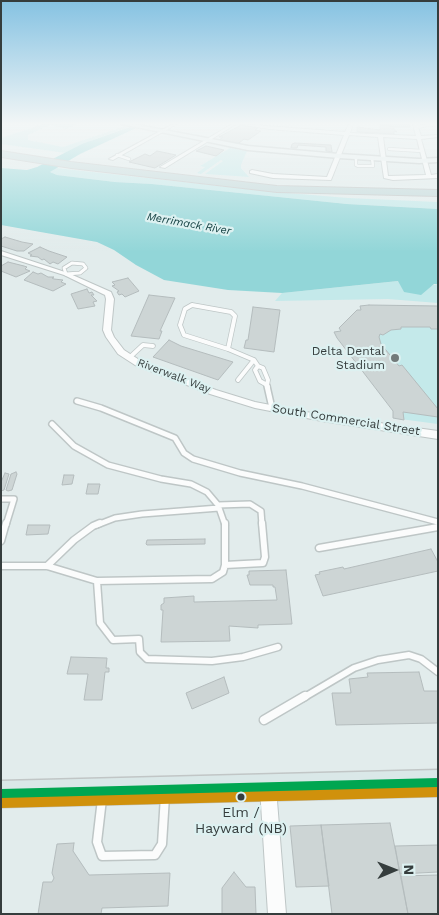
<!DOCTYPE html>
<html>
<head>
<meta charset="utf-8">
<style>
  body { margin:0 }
  #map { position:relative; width:439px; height:915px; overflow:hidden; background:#e2ecec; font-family:"Work Sans",sans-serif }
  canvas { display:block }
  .frame { position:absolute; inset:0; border:2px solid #353d3d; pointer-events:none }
  .north { position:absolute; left:369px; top:845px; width:50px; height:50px; -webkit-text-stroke:4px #ddf1f1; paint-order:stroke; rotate:89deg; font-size:14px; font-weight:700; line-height:20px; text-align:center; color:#353d3d }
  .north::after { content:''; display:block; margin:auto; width:18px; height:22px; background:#353d3d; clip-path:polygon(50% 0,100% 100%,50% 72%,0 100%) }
</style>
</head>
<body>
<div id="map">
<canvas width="439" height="915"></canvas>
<div class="frame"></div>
<div class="north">N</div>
</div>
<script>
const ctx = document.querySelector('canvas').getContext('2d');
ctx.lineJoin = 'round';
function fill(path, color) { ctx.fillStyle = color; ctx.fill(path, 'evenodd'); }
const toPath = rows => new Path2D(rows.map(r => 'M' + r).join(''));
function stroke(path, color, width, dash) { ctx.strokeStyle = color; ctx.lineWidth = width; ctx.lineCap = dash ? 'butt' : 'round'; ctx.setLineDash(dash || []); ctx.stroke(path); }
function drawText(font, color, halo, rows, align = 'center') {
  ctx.font = font + ' "Work Sans",sans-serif'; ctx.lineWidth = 4.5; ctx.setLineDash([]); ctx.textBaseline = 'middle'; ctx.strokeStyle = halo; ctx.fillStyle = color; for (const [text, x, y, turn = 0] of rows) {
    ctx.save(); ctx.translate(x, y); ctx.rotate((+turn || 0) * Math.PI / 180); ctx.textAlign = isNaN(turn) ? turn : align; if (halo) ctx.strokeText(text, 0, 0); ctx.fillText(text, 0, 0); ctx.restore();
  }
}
const green = toPath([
  [43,124,78,124,66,129,50,125,28,135,28,140,63,147,125,126,129,127,98,138,66,153,1,144,1,138],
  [230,148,247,151,241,165,241,168,249,177,205,174,223,161,221,160,201,174,197,173,205,167,200,166],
  [56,168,276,192,348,198,438,202,438,209,347,204,152,184,115,182,57,175,50,172],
  [399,281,404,292,438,284,438,303,388,299,275,301,282,293],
  [369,305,438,306,438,424,393,418,393,410,337,338,334,332,341,331,339,328,357,310,361,310,360,306]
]);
const water = toPath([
  [138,124,145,124,80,154,50,172,57,175,115,182,152,184,347,204,438,209,438,284,434,284,421,295,404,292,398,281,282,293,228,290,164,280,136,265,114,250,97,242,1,225,1,168,27,170,37,167,82,144]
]);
const building = toPath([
  [382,124,409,124,410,127,393,127,382,124],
  [241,125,258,128,255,130,261,131,248,140,244,139,239,143,218,141,223,137,219,137,241,125],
  [380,125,392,126,397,132,394,131,394,134,357,132,357,127,380,130,380,125],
  [295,143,331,145,332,152,326,151,326,147,298,145,297,148,291,148,292,144,295,143],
  [206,146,224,150,216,156,196,151,206,146],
  [157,151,176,155,155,168,129,162,145,154,150,156,157,151],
  [5,237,22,242,33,244,24,251,17,251,1,246,1,239,5,237],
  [40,247,49,251,67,257,58,264,53,262,50,264,44,259,42,260,38,257,30,256,32,255,28,253,40,247],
  [8,262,24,266,27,267,25,269,30,271,16,277,1,271,1,266,8,262],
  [33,272,38,274,41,273,48,277,54,277,52,278,54,279,63,280,61,282,66,284,53,291,24,280,33,272],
  [128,278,139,291,125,297,122,294,119,295,117,292,119,291,112,286,115,285,112,282,128,278],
  [87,289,89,293,92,292,94,295,91,295,97,301,93,302,95,306,78,309,71,294,87,289],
  [149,295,175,298,160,331,162,331,159,339,131,336,149,295],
  [369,305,438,306,438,329,431,329,430,327,401,327,401,329,391,330,383,335,380,334,379,337,381,344,399,366,402,365,438,409,438,417,403,412,404,420,393,418,393,411,337,338,334,332,341,331,339,328,357,310,361,310,360,306,369,305],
  [253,307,280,310,274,352,244,348,246,340,248,340,253,307],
  [169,340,181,346,233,362,218,380,153,357,169,340],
  [16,472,17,474,12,490,8,491,6,490,11,474,16,472],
  [5,473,9,474,4,490,1,491,1,482,5,473],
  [64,475,74,475,72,484,62,485,64,475],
  [88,484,100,484,98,494,86,494,88,484],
  [28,525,50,525,48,534,26,535,28,525],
  [205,539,205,544,147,545,146,544,147,540,205,539],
  [431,549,438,562,438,571,323,596,315,575,320,574,319,572,343,567,344,569,431,549],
  [286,570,292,624,258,625,258,628,229,626,230,641,161,642,163,610,161,610,161,605,164,603,164,598,194,596,194,602,277,600,275,587,273,587,273,585,250,585,247,575,249,575,249,571,286,570],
  [71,657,107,658,106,668,109,668,109,672,105,672,102,700,84,700,88,674,67,674,71,657],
  [419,672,424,691,438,691,438,723,336,725,332,693,351,693,349,679,368,677,367,673,419,672],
  [224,677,229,693,192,709,186,693,224,677],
  [390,823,408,914,332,914,321,825,390,823],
  [321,825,329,886,296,887,290,826,321,825],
  [74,843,73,851,89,875,170,873,168,906,102,908,101,914,38,914,43,882,52,882,54,878,52,873,57,844,74,843],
  [438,845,438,872,400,874,395,846,438,845],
  [234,872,246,887,255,887,256,914,222,914,222,888,234,872],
  [438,875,438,914,408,914,401,876,438,875]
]);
const laneFar5 = toPath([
  [415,127,438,124],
  [389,149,422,151],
  [117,155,129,159],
  [356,157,356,165,358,166,373,166,372,158]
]);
const laneFar4 = toPath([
  [72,263,83,264,86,268,80,273,66,274,64,268,72,263]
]);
const laneFar3 = toPath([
  [192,305,231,312,235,316,228,349,184,335,180,325,185,309,192,305],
  [228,349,254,360,258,366],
  [129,358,143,345,153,346],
  [258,366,263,368,268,380,267,385,260,381,255,370,258,366],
  [238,380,254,360],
  [267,385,268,387]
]);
const laneFar2 = toPath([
  [267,386,272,408],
  [77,401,101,408,175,438,184,453,193,459,240,473,302,486,438,522],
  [52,424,74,446,108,465,161,479,191,484,207,492,218,505,225,525],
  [1,499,14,499,6,525],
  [218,505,250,504,261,511,262,525],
  [97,525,115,518,142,514,219,508]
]);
const laneFar1 = toPath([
  [1,541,6,523],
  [319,548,438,527],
  [225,565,263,563,265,557,262,523],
  [1,566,47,566,97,581,212,579,223,572,225,565,225,523],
  [47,566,74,540,93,526,100,523],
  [97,581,100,623,113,640,139,639,140,652,147,659,212,661,243,657,278,647],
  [303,698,354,668,378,660,409,655,421,659,438,672]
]);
const lane = toPath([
  [264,720,305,696],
  [102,799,97,842,102,856,155,855,162,844,165,796]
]);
const street = toPath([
  [173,124,177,124,113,160,109,159,173,124],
  [232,124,236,124,165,168,160,167,232,124],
  [240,124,345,132,349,124,353,124,350,133,416,136,413,124,417,124,421,136,438,135,438,137,421,139,431,175,438,174,438,178,393,180,384,178,378,137,349,135,331,180,273,178,250,173,250,171,252,170,273,174,327,177,344,135,269,129,240,124],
  [383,137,417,139,426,175,388,176,383,137],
  [1,251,68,273,111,292,114,299,111,330,114,337,124,350,141,361,216,390,255,402,322,415,438,431,438,439,322,421,255,408,210,394,135,365,118,354,106,337,103,330,106,299,105,295,64,275,1,255,1,251],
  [268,780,273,783,276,788,286,914,268,914,260,788,263,783,268,780]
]);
const secondary = toPath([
  [122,124,133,124,248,146,339,154,419,159,438,158,438,162,419,163,339,158,248,150,122,124]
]);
const primary = toPath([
  [438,770,438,796,1,807,1,781,438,770]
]);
const highway = toPath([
  [1,151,71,162,277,186,438,190,438,196,277,192,71,168,1,157,1,151]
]);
const bus1 = toPath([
  [438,778,438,788,1,799,1,789,438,778]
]);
const bus2 = toPath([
  [438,787,438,797,1,808,1,798,438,787]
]);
const markers = [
  [395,358,5,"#727a7a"],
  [241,797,4.5,"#353d3d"]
];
const farWaternames = [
  ["Merrimack River",189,224,10]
];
const farStreetnames = [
  ["Riverwalk Way",174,376,21]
];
const poiNames = [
  ["Delta Dental",385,351],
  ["Stadium",385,365]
];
const streetNames = [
  ["South Commercial Street",346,420,9]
];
const nearBusnames = [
  ["Elm /",241,813],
  ["Hayward (NB)",241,829]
];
fill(green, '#c4e9ea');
fill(water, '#92d6d8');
fill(building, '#cdd5d5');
stroke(building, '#b4bcbd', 1);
stroke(laneFar5, '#bec6c6', 4);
stroke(laneFar4, '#bec6c6', 4.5);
stroke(laneFar3, '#bec6c6', 5.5);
stroke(laneFar2, '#bec6c6', 8);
stroke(laneFar1, '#bec6c6', 9);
stroke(lane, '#bec6c6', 11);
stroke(street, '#bec6c6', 2);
stroke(secondary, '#bec6c6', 3);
stroke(primary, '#c1c6c6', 3);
stroke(highway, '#c1c6c6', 2);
stroke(laneFar5, '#fbfcfc', 2.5);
stroke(laneFar4, '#fbfcfc', 3);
stroke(laneFar3, '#fbfcfc', 4);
stroke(laneFar2, '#fbfcfc', 5);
stroke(laneFar1, '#fbfcfc', 6);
stroke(lane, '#fbfcfc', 8);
fill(street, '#fbfcfc');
fill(secondary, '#eaf2f2');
fill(primary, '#dae8e8');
fill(highway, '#c3d9da');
fill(bus1, '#00a651');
fill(bus2, '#d0910c');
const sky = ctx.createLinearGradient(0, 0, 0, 252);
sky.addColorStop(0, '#85c2e2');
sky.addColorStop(0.49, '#f2f6f6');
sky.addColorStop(1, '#f2f6f600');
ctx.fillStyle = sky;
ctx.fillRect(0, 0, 439, 252);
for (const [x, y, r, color] of markers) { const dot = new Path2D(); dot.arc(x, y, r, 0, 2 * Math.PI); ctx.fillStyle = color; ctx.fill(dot); stroke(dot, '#ddf1f1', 2); }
drawText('italic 11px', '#164244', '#ddf1f1', farWaternames);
drawText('11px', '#353d3d', '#ddf1f1', farStreetnames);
drawText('12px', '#353d3d', '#ddf1f1', poiNames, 'right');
drawText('12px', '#353d3d', '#ddf1f1', streetNames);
drawText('14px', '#353d3d', '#ddf1f1', nearBusnames);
</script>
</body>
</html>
